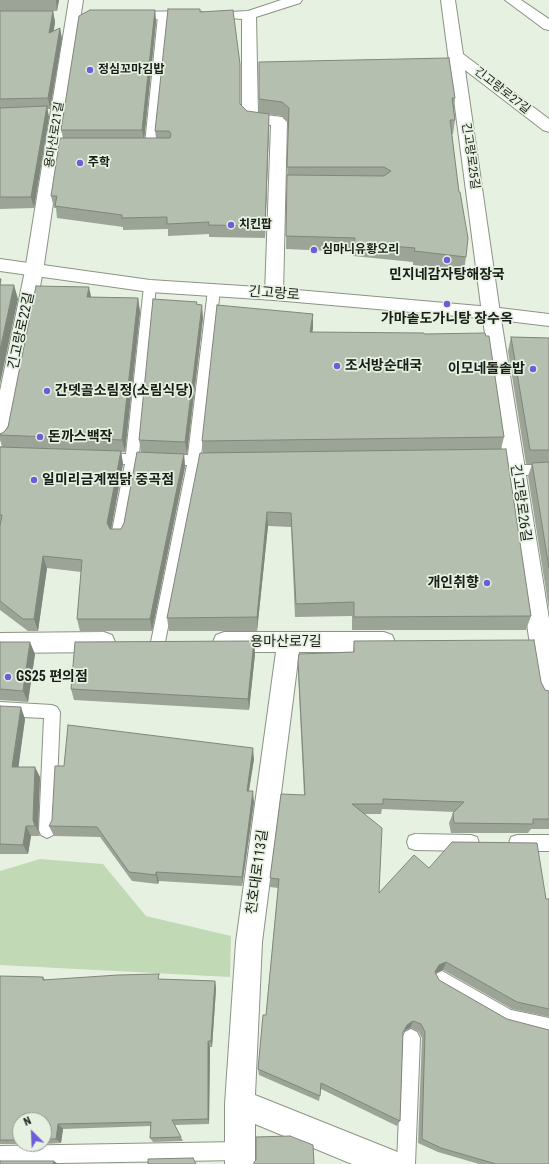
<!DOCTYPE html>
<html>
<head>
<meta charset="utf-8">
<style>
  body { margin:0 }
  #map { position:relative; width:549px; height:1164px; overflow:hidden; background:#e6f1e1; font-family:"Roboto Condensed",sans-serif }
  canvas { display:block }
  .north { position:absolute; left:12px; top:1112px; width:40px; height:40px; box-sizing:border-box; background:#e6f1e1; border:1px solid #949c91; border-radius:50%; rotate:336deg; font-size:11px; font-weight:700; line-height:16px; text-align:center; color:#191d18 }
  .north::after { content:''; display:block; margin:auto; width:14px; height:18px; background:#6e5dd8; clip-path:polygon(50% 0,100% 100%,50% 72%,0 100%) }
</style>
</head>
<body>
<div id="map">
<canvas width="549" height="1164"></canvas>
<div class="north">N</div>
</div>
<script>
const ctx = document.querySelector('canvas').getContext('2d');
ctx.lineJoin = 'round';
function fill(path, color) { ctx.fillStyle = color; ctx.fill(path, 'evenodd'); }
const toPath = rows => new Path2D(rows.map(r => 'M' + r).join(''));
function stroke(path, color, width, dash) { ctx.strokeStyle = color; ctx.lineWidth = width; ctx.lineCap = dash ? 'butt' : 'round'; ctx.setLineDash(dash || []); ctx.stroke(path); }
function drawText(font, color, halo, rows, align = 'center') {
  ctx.font = font + ' "Roboto Condensed","Noto Sans KR",sans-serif'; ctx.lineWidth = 3.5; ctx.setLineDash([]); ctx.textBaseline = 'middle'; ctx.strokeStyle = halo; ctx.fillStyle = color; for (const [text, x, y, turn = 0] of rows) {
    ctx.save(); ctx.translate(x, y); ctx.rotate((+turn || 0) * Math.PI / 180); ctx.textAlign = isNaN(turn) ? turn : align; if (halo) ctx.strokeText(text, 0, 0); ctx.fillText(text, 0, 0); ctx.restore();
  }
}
const green = toPath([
  [40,859,103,864,146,916,231,936,230,977,0,965,0,871]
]);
const lane = toPath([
  [163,13,168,16,155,147,150,150,140,150,135,147,136,145,145,144,158,16,163,13],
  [150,282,154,283,156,286,139,454,188,455,208,290,210,287,214,286,218,287,220,290,201,456,217,456,222,457,223,461,222,465,217,466,200,466,165,642,163,646,158,648,153,646,151,642,187,465,138,464,125,536,123,540,118,541,113,540,111,536,125,464,104,463,99,462,98,458,99,454,104,453,126,454,144,286,146,283,150,282],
  [515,465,549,465,549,475,515,475,510,474,508,470,510,466,515,465],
  [0,702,52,705,57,707,60,712,55,830,53,835,47,838,41,835,39,830,44,718,0,716,0,702],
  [415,834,471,835,477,837,479,843,477,849,471,851,415,850,409,848,407,842,409,836,415,834],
  [517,835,549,835,549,851,517,851,511,849,509,843,511,837,517,835],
  [442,971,511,1010,549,1018,549,1036,502,1024,436,986,433,980,436,974,442,971],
  [411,1029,417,1032,420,1038,415,1164,397,1164,402,1038,405,1032,411,1029],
  [240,1142,247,1144,249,1151,247,1158,240,1160,0,1164,0,1146,240,1142]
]);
const street = toPath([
  [69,0,83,0,43,271,10,439,7,444,0,447,0,391,25,271,69,0],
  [281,0,302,0,300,3,256,17,258,114,282,117,287,122,283,294,280,298,274,300,268,298,265,294,271,125,247,122,242,116,242,19,230,18,228,15,230,12,248,11,281,0],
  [441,0,455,0,463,54,549,119,549,132,543,130,465,70,500,313,549,619,549,703,541,700,537,693,482,313,441,0],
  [505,0,521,0,549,19,549,30,544,29,505,0],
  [197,11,202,12,204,15,202,18,125,20,120,19,118,16,120,13,125,12,197,11],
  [104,632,112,635,115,642,112,649,104,652,0,653,0,633,104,632],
  [224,632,384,632,392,635,395,642,392,649,384,652,299,652,262,942,255,1095,400,1153,404,1164,352,1164,255,1124,255,1164,225,1164,225,1104,236,942,276,652,224,652,216,649,213,642,216,635,224,632]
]);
const secondary = toPath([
  [0,259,150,280,274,288,491,307,549,314,549,326,491,319,274,300,150,292,0,271,0,259]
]);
const wall = toPath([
  [0,0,59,0,57,11,9,11,53,11,55,22,54,31,60,28,62,39,50,109,47,109,49,117,34,208,0,209],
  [155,10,156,22,144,138,156,138,155,131,200,12,240,76,240,104,247,111,269,126,265,238,209,237,209,234,168,236,168,229,123,230,123,227,57,218,56,208,54,208,51,196,63,138,61,130],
  [259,62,455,98,454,107,455,120,453,134,452,134,466,257,464,270,413,265,413,262,353,256,353,252,286,249,288,122,282,116,259,113],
  [91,297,138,298,140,312,125,452,121,452,123,464,111,529,121,529,124,523,141,452,139,440,197,304,203,318,187,454,184,454,185,467,152,631,80,631,77,619,81,572,47,568,38,631,28,631,0,610,0,447,2,447,0,440,0,434,4,432],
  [313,314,312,332,424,334,504,437,501,449,531,616,526,630,352,630,352,616,295,617,291,527,268,526,257,631,169,631,167,618,203,453,202,441],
  [511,337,549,338,549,610,528,476,532,464,526,464,508,351],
  [254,641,255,654,249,710,74,700,71,689],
  [354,641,541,682,545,690,549,691,549,829,531,829,528,833,451,833,449,823,453,813,455,812,382,809,381,814,364,814,379,893,429,868,546,899,549,899,549,1017,512,1009,443,970,435,973,439,980,549,1164,479,1164,438,1152,418,1143,422,1038,418,1031,410,1028,403,1032,400,1121,397,1126,321,1089,319,1101,259,1075,258,1069,266,1015,278,888,270,887,270,878,304,795,298,673,298,661,353,652],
  [0,642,35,654,28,702,0,700],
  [0,706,25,719,18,767,40,777,38,830,40,836,31,836,28,854,0,854],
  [254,759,249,791,254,802,242,886,159,881,158,884,132,881,100,837,54,836,49,826],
  [0,976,43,977,45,980,160,979,215,981,216,989,212,1047,210,1047,209,1124,175,1125,183,1141,153,1142,150,1138,150,1126,63,1129,61,1143,44,1144,44,1120,20,1120,20,1144,30,1144,0,1144]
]);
const shadedWall = toPath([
  [56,0,59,0,57,11],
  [155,10,156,22,144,142,142,130],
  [53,11,55,22,51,44,49,33],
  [60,28,62,39,50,109,48,98],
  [47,106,49,117,34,208,31,197],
  [269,114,269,126,265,238,265,226],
  [14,285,18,299,0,384,0,350],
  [89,287,92,301,87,297],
  [138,298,140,312,125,452,122,440],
  [202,305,203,318,187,454,185,442],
  [313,314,313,329,309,347,310,332],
  [121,451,123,464,110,536,107,523],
  [184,454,185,467,152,631,150,619],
  [267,512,268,526,257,631,257,617],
  [43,556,47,568,38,631,34,619],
  [254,641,255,654,249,710,248,699],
  [30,642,35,654,28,702,23,691],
  [21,707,25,719,17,778,12,767],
  [253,748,254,759,247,801,247,791],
  [35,767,40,777,38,830,40,836,33,820],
  [253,791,254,802,242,886,242,877],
  [26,826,31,836,28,854,23,845],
  [156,872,159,881,158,884,156,875],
  [446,962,443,970,435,973,435,972,439,965],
  [215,981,216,989,212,1047,211,1041],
  [413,1021,410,1028,404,1031,407,1025],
  [208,1041,210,1047,209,1124,208,1119],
  [58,1124,63,1129,61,1143,56,1139],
  [54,1161,58,1164,53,1164]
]);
const building = toPath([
  [168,9,200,9,200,12,233,10,240,64,240,104,247,111,269,114,265,226,208,225,209,222,167,224,167,217,122,218,122,215,55,206,57,196,51,196,60,138,170,138,171,134,169,131,155,131,168,9],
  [90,10,155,10,142,130,61,130,79,16,90,10],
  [0,11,53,11,49,33,60,28,48,98,0,99,0,11],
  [449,58,455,98,452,98,455,120,450,120,459,192,460,192,468,238,466,257,414,251,415,248,354,243,355,238,286,236,287,175,384,176,391,171,384,167,287,167,289,108,282,102,259,99,259,62,449,58],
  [47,106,31,197,0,197,0,108,47,106],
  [0,279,1,279,0,285,14,285,0,350,0,279],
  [36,286,89,287,87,297,138,298,122,440,0,435,0,434,4,432,8,427,36,286],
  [153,299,197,302,196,304,202,305,185,442,139,440,153,299],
  [217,305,313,314,310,332,424,333,424,334,485,333,486,336,489,336,504,437,202,441,217,305],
  [511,337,549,338,549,450,530,450,511,337],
  [0,447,121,451,107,523,110,529,121,529,124,523,137,452,184,454,150,619,77,619,82,560,43,556,34,619,23,619,0,601,0,526,2,515,0,515,0,447],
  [506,449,531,616,354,617,354,602,296,604,291,513,267,512,257,617,167,618,200,453,506,449],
  [549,462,549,568,532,463,549,462],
  [534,640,541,682,545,690,549,691,549,819,533,819,533,824,454,823,453,813,464,802,383,799,383,804,352,804,382,828,379,893,414,855,429,868,452,842,537,843,546,899,549,899,549,1009,517,1002,446,962,439,965,435,972,439,980,507,1019,549,1030,549,1164,496,1164,441,1148,422,1139,425,1032,421,1024,413,1021,407,1025,403,1032,400,1121,321,1083,320,1096,258,1069,263,1015,266,1015,279,879,270,878,281,794,305,795,298,661,299,654,354,652,354,641,534,640],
  [254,641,248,699,71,689,75,642,254,641],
  [0,642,30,642,23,691,0,689,0,642],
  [0,706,21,707,12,767,35,767,33,820,35,826,26,826,23,845,0,844,0,706],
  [68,725,253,748,247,791,253,791,242,877,156,872,156,875,129,872,97,827,49,826,52,820,55,766,64,766,68,725],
  [159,974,158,979,215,981,211,1041,208,1041,208,1119,172,1120,181,1137,150,1138,151,1122,58,1124,56,1139,44,1139,44,1120,20,1120,20,1140,0,1140,0,976,43,977,43,980,118,975,159,974],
  [290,1136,313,1145,314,1164,254,1164,254,1162,256,1160,256,1137,290,1136],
  [193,1158,196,1164,148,1164,148,1159,193,1158],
  [0,1161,54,1161,53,1164,0,1164,0,1161]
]);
const markers = [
  [90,70,4,"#6e5dd8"],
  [80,163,4,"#6e5dd8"],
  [231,225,4,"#6e5dd8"],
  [314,250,4,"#6e5dd8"],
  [447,260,4,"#6e5dd8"],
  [447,304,4,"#6e5dd8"],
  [337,366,4,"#6e5dd8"],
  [533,369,4,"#6e5dd8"],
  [47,391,4,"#6e5dd8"],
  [40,437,4,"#6e5dd8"],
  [34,480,4,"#6e5dd8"],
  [487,583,4,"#6e5dd8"],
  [8,677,4,"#6e5dd8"]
];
const farPoinames = [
  ["정심꼬마김밥",98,70],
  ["주학",88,163],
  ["치킨팝",239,225],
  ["심마니유황오리",322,250]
];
const farStreetnames = [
  ["긴고랑로27길",502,91,38],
  ["용마산로21길",55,135,-81],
  ["긴고랑로25길",470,156,82]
];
const poiNames = [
  ["민지네감자탕해장국",447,275,"center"],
  ["가마솥도가니탕 장수옥",447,319,"center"],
  ["조서방순대국",345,366],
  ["이모네돌솥밥",525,369,"right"],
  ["간뎃골소림정(소림식당)",55,391],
  ["돈까스백작",48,437],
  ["일미리금계찜닭 중곡점",42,480],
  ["개인취향",479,583,"right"],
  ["GS25 편의점",16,677]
];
const streetNames = [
  ["긴고랑로",274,294,4],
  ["긴고랑로22길",22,331,-78],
  ["긴고랑로26길",520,503,82],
  ["용마산로7길",286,642],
  ["천호대로113길",258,872,-82]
];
fill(green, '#c1dab5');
stroke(lane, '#8a9485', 2);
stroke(street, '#8a9485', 2);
stroke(secondary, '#8a9485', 2);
fill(lane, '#fff');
fill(street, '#fff');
fill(secondary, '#fff');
fill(wall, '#9ca497');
fill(shadedWall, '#7f867b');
fill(building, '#b5bfb0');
stroke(building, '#7f867b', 1);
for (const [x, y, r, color] of markers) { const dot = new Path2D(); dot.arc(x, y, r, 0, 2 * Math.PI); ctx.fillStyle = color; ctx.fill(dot); stroke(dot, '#e6f1e1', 1.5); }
drawText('bold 12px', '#191d18', '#e6f1e1', farPoinames, 'left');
drawText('12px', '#191d18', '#e6f1e1', farStreetnames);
drawText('bold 14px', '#191d18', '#e6f1e1', poiNames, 'left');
drawText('14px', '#191d18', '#e6f1e1', streetNames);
</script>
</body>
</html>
